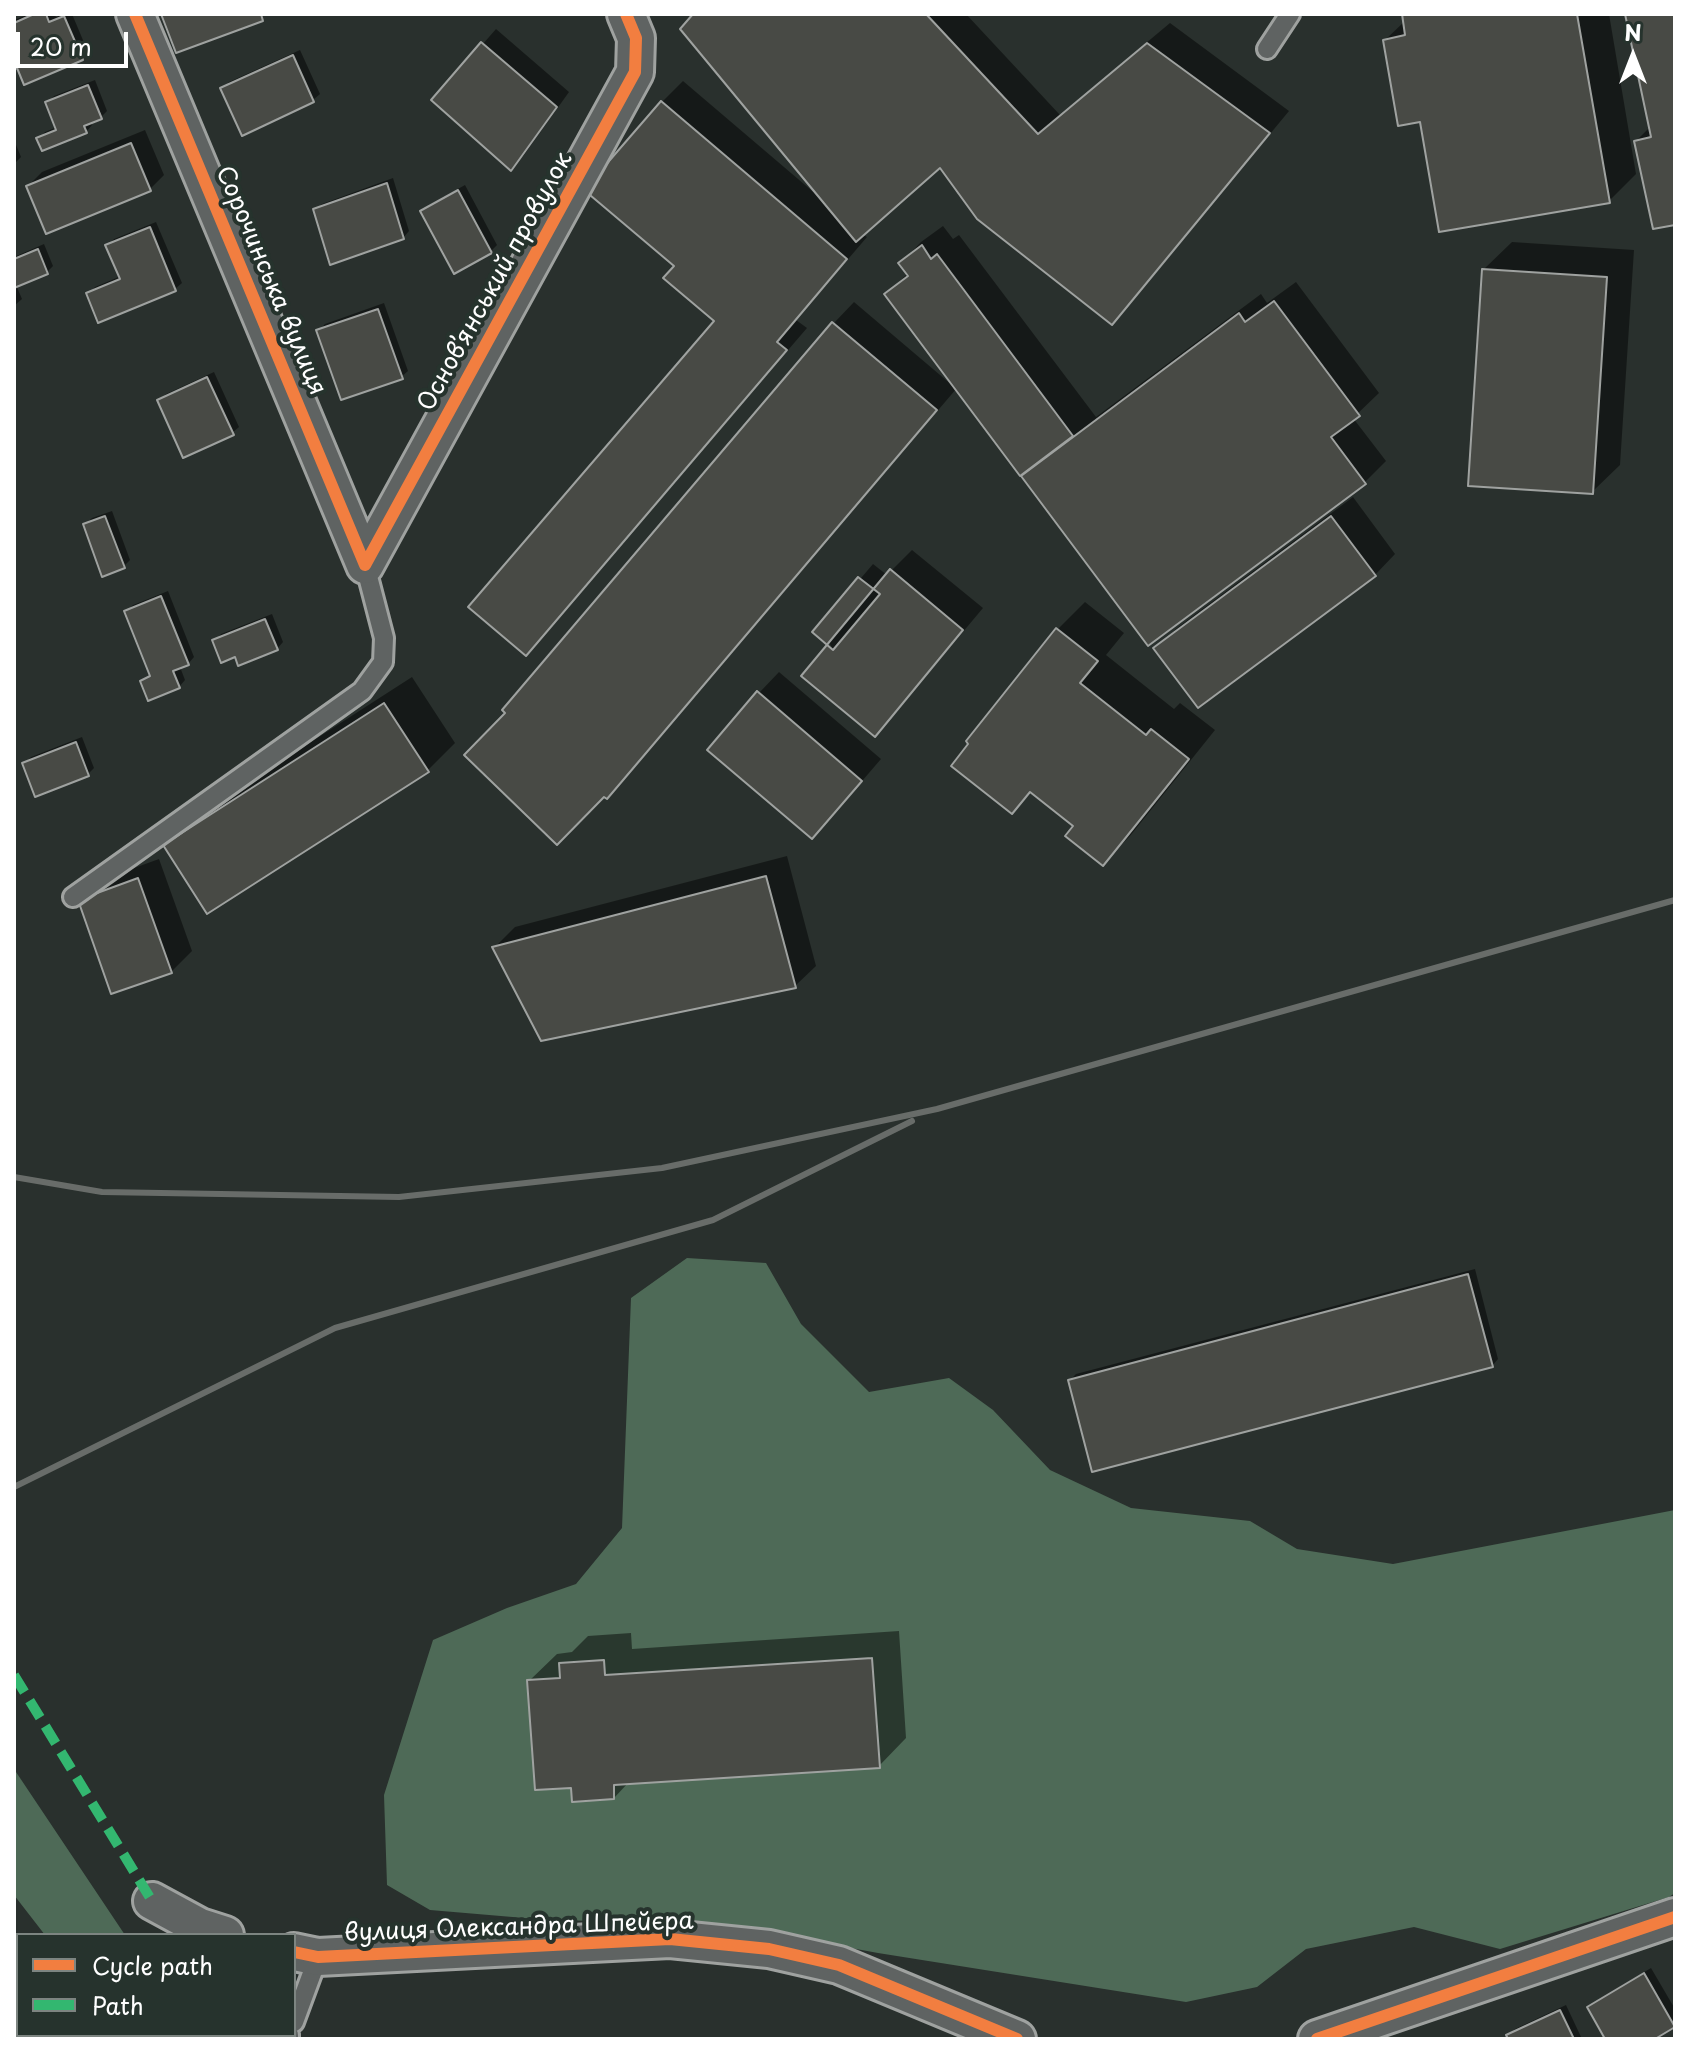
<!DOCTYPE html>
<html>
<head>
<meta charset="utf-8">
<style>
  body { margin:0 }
  #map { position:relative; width:1689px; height:2053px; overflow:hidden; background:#29302d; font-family:"Playpen Sans",sans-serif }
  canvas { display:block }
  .frame { position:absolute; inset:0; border:16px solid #fff; pointer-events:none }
  .legend { position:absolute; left:16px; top:1933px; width:280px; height:104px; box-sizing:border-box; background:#26332d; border:2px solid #7d8581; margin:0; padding:10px 14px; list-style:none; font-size:24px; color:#fff }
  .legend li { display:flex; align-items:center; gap:16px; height:40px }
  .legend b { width:40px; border:2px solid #7d8581 }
  .north { position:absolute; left:1593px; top:16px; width:80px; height:80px; -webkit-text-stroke:6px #26332d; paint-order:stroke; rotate:0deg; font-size:22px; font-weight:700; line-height:32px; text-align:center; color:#fff }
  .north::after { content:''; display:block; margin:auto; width:28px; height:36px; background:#fff; clip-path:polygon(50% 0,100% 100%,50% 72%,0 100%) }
  .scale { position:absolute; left:16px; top:32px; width:112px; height:36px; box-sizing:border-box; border:4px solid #fff; border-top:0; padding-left:10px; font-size:24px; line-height:28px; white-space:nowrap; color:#fff; -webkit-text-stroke:6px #26332d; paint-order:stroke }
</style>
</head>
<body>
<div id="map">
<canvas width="1689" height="2053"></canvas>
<div class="frame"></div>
<ul class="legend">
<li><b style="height:10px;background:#f27e40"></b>Cycle path</li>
<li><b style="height:10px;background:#33b770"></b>Path</li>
</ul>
<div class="north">N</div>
<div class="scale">20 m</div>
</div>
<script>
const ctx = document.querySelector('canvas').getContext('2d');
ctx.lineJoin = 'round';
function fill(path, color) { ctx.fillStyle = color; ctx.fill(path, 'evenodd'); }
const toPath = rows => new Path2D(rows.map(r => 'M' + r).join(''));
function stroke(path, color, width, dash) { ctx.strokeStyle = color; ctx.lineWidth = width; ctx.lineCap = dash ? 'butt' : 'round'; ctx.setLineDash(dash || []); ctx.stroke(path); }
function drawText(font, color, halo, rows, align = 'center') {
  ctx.font = font + ' "Playpen Sans",sans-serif'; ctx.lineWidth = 8; ctx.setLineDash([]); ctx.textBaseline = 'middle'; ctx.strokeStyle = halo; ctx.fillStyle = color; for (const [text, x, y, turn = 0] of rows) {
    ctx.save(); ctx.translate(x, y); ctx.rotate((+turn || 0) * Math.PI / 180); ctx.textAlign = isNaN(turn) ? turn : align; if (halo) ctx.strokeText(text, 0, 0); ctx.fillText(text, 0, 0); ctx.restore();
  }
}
const green = toPath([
  [687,1258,766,1263,801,1324,869,1392,949,1378,993,1410,1050,1470,1131,1508,1250,1521,1297,1549,1393,1564,1675,1510,1675,1893,1669,1897,1500,1949,1414,1927,1306,1949,1257,1987,1186,2002,878,1953,731,1926,536,1919,430,1910,387,1885,384,1795,433,1640,507,1608,576,1584,622,1528,631,1298],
  [14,1769,125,1935,45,1935,14,1895]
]);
const water = toPath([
  [14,1943,18,1949,18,2035,82,2035,85,2039,14,2039]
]);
const shadow = toPath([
  [29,14,54,14,56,17,64,14,72,14,88,52,82,58,14,67,14,20],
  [696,14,966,14,1060,115,1170,23,1289,111,1132,301,1112,322,940,165,862,234,867,237,796,320,807,328,546,632,526,653,717,321,676,266,662,102,683,81,818,196],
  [1404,14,1609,14,1636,174,1609,201,1421,120,1385,40,1405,21],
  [1627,14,1675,14,1675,223,1636,141,1651,126],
  [496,29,569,92,524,155,511,169,434,100],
  [300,50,320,94,313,100,223,89,229,82],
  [95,80,107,111,101,117,90,121,92,125,86,132,39,138,45,132,57,127,47,103,54,96],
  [145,130,164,175,150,189,28,186,42,172],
  [14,140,21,157,14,164],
  [393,178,409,231,403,238,315,210,322,204],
  [465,185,497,245,491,251,422,211,429,205],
  [156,222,182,283,175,289,100,320,89,293,95,287,121,276,108,245,114,239],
  [943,226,953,239,959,235,1096,417,1261,294,1267,303,1296,282,1379,393,1353,418,1386,461,1365,482,1148,644,957,388,627,775,607,796,505,710,834,323,854,302,953,386,887,294,908,273,901,263,921,242],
  [1512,242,1634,250,1620,465,1592,492,1484,269],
  [44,244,53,266,47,272,16,285,22,299,14,306,14,257],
  [384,303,408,371,401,377,318,331,325,324],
  [214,372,239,427,232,433,159,401,166,394],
  [1353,497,1395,554,1375,575,1156,649,1177,628],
  [112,511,130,560,124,566,85,525,92,518],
  [912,550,983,608,895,713,875,734,830,644,815,632,873,564,887,575],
  [168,591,194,657,188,664,180,667,185,680,179,687,142,681,151,674,127,611,133,605],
  [1085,602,1124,633,1106,655,1174,709,1180,703,1215,730,1130,836,1103,863,1075,826,1032,792,1012,812,971,744,1057,630],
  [272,614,283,642,277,649,236,654,215,641,221,634],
  [779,672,881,759,832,816,812,836,759,693],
  [412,677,455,743,427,771,165,845,193,818],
  [82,737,94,768,88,774,24,764,31,757],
  [787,856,816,966,795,986,495,947,515,927],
  [159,859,192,951,171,972,80,901,101,880],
  [1475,1269,1498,1359,1492,1366,1070,1380,1076,1374],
  [899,1631,906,1738,879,1766,629,1782,614,1798,573,1786,529,1681,557,1654,572,1652,588,1636,631,1633,632,1649],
  [1651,1968,1675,2009,1675,2025,1651,2039,1608,2039,1589,2007,1596,2001],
  [1566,2005,1582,2039,1511,2039,1509,2035,1515,2029]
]);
const building = toPath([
  [34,14,46,14,49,22,64,16,83,60,24,85,17,68,14,69,14,23,34,14],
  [161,14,261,14,263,21,176,53,161,14],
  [693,14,926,14,1038,134,1147,43,1270,133,1112,325,977,219,940,168,856,242,680,29,693,14],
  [1402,14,1577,14,1610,203,1439,232,1420,122,1398,126,1383,40,1405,35,1402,14],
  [1625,14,1675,14,1675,225,1653,229,1634,141,1651,137,1625,14],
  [481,42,557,107,511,171,431,100,481,42],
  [293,55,314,102,242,136,220,88,293,55],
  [88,85,102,119,84,126,87,133,42,151,36,138,56,130,45,102,88,85],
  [661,101,847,259,777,342,787,350,526,656,468,607,714,321,663,278,674,266,584,190,661,101],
  [131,143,151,191,46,234,26,186,131,143],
  [387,183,404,239,330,265,313,209,387,183],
  [458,190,492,253,454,274,420,211,458,190],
  [150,227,176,291,98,323,86,293,120,279,105,245,150,227],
  [922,245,931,259,937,254,1073,436,1020,476,884,294,908,276,898,263,922,245],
  [38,249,48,274,14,288,14,259,38,249],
  [1482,269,1607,277,1593,494,1468,486,1482,269],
  [1274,301,1360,416,1331,437,1366,484,1148,646,1021,476,1239,313,1245,322,1274,301],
  [378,309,403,379,341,400,316,330,378,309],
  [832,322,937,410,607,799,604,797,557,845,464,755,505,713,502,710,832,322],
  [207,377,234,435,183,458,157,400,207,377],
  [105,516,125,568,102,577,83,524,105,516],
  [1331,516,1376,576,1198,708,1153,648,1331,516],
  [890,569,963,630,875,737,801,676,890,569],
  [858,577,880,594,833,650,812,632,858,577],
  [161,596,189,665,173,671,180,688,148,701,140,681,150,676,124,611,161,596],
  [265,619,278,650,238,666,235,657,221,663,212,640,265,619],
  [1056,628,1098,661,1080,683,1146,735,1151,729,1189,759,1103,866,1065,836,1073,826,1030,792,1012,814,951,766,968,744,966,741,1056,628],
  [757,691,862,781,812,839,707,750,757,691],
  [384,703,429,772,207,914,163,845,384,703],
  [76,742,89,776,35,797,22,763,76,742],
  [766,876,796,988,541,1041,492,947,766,876],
  [138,878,172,973,111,994,78,900,138,878],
  [1468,1274,1493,1367,1092,1472,1068,1380,1468,1274],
  [872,1658,880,1768,614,1785,614,1799,572,1802,571,1788,535,1790,527,1680,560,1678,559,1663,604,1660,605,1675,872,1658],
  [1644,1973,1675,2027,1655,2039,1605,2039,1587,2007,1644,1973],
  [1560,2010,1574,2039,1508,2039,1506,2035,1560,2010]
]);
const lane = toPath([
  [1267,49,1290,14],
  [73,897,362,691,383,662,384,638,365,565],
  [294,2022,318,1957],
  [289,2039,289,2035]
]);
const street = toPath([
  [135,14,365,565],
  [365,565,635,72,636,38,626,14],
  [152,1901,200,1927,225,1935],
  [294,1952,318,1957,670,1939,769,1949,839,1965,1017,2039],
  [1317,2039,1675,1917]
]);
const rail = toPath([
  [14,1177,102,1192,399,1197,662,1168,937,1109,1675,900],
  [14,1487,335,1328,713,1220,912,1121]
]);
const quiet = toPath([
  [14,1675,152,1901]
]);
const cycleway = toPath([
  [135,14,365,565],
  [365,565,635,72,636,38,626,14],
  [294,1952,318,1957,670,1939,769,1949,839,1965,1017,2039],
  [1317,2039,1675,1917]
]);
const streetNames = [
  ["Сорочинська вулиця",270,281,67],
  ["Основ’янський провулок",496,282,-61],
  ["вулиця Олександра Шпейєра",519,1928,-2]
];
fill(green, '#4e6a57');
fill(water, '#466867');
fill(shadow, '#0007');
fill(building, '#484a45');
stroke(building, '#9fa2a0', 2);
stroke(lane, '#9fa2a0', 24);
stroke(street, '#9fa2a0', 42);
stroke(lane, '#5f6362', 18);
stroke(street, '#5f6362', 36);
stroke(rail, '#686c69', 6);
stroke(quiet, '#33b770', 10, [20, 10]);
stroke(cycleway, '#f27e40', 12);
drawText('24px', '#fff', '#26332d', streetNames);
</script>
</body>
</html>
